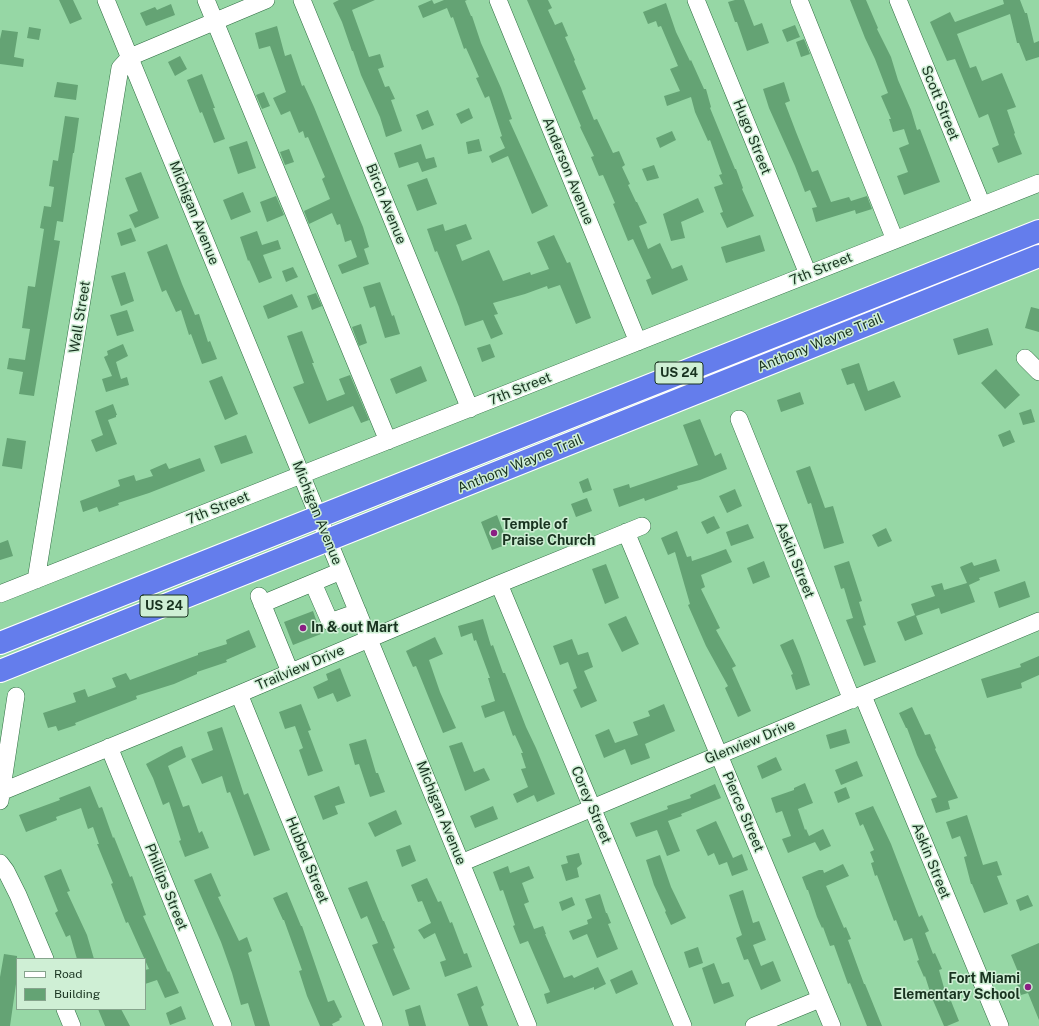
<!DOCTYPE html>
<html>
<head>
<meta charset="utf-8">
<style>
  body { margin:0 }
  #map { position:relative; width:1039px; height:1026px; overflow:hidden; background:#96d7a5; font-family:"Public Sans",sans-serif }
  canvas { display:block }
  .legend { position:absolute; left:16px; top:958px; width:130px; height:52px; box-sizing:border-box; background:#cfefd5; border:1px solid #86a48d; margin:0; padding:5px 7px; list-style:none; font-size:12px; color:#193320 }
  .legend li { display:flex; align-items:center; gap:8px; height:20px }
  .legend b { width:20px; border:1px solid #86a48d }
</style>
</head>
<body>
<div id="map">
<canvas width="1039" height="1026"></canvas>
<ul class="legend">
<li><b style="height:5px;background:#fff"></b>Road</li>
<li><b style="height:11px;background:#64a374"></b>Building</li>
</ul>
</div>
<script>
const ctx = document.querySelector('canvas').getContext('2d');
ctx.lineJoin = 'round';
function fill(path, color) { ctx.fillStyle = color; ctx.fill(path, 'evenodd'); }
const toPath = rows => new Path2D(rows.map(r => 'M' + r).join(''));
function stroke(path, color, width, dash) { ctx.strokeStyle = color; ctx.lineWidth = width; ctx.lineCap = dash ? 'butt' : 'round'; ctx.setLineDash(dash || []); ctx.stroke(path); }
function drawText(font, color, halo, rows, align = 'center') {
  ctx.font = font + ' "Public Sans",sans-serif'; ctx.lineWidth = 3; ctx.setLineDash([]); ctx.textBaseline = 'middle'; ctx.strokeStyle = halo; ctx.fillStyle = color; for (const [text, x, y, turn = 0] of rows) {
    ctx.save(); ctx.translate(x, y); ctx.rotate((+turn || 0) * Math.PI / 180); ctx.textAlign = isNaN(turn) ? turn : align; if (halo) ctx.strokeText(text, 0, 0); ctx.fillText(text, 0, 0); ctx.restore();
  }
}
const building = toPath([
  [59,0,73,0,82,19,70,24],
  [339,0,375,0,352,10,369,57,380,54,384,67,378,69,385,87,389,86,395,99,391,100,402,131,386,137,380,117,361,75,353,51,352,51,342,22,333,3],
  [432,0,434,4,444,0,467,0,465,1,471,16,472,16,481,43,501,88,512,119,509,120,548,206,532,214,508,156,492,163,489,156,505,148,500,137,502,136,489,96,485,98,476,78,479,77,466,48,464,49,453,17,451,18,447,8,423,18,418,6],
  [527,0,548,0,552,8,548,10,555,25,562,22,568,36,565,37,575,60,574,61,586,89,582,91,594,120,597,119,613,153,619,151,625,165,622,167,630,184,628,185,636,202,637,202,647,223,639,226,648,249,660,243,672,269,682,265,688,280,652,295,646,280,651,278,633,239,628,241,613,204,615,203,603,175,599,176,591,157,594,156,580,127,581,126],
  [735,0,744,0,754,26,762,23,769,43,747,51,737,22,735,22,728,2],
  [850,0,866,0,878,28,877,29,891,57,898,80,911,110,917,130,920,129,940,182,904,195,897,176,908,172,899,148,909,144,904,129,893,132,889,119,891,119,881,96,888,93,875,59,865,38],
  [1003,0,1020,0,1025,13,1027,13,1034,43,1039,41,1039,57,1026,61,1019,43,1017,43,1010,14,957,34,970,68,976,66,982,81,1002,73,1016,107,1007,110,1015,133,1014,134,1022,154,998,163,992,148,999,145,988,114,979,118,955,59,947,61,930,22,950,12,955,22,1004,4],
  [666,3,676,32,690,61,691,60,704,89,706,89,711,107,710,108,735,169,736,169,743,188,742,189,754,216,727,228,720,213,723,212,714,187,723,184,719,175,722,174,710,140,708,141,695,112,691,97,667,106,664,96,680,91,670,69,678,66,661,26,658,27,656,21,648,24,643,12],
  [171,4,175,15,146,26,140,13,155,7,157,10],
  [795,25,800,37,787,42,782,30],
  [277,26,285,56,291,54,302,86,304,85,314,107,351,198,363,227,369,247,364,249,369,264,342,274,338,265,357,257,351,240,345,242,340,224,337,225,332,213,309,224,304,211,330,199,322,179,325,177,308,137,305,138,303,131,299,133,290,111,281,115,273,98,286,92,270,46,259,49,255,33],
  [29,27,41,29,39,40,27,38],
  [2,30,18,32,14,57,24,59,23,67,0,64,0,39],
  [804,39,810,54,801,57,796,42],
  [180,56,187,69,175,76,168,62],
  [202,74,215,108,213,108,225,139,214,143,202,112,200,113,187,80],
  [57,82,78,85,76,100,54,97],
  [784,82,790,101,785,103,796,132,812,172,818,170,831,202,849,197,851,201,867,196,872,209,856,214,855,210,816,222,812,208,817,207,810,190,805,192,795,166,769,108,763,89],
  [264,92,270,106,262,109,256,95],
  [469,108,473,118,461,124,456,114],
  [428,110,434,125,422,130,416,115],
  [65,116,79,118,74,153,73,153,63,222,57,221,54,240,60,241,34,396,19,394,23,372,7,369,9,358,25,360,30,329,22,328,28,286,35,287,44,229,40,228,44,206,51,207,54,187,49,186,53,160,58,161],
  [672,131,676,140,660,148,656,138],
  [479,139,482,151,468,154,466,142],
  [247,141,256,168,238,174,229,147],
  [421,144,426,159,434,157,437,167,422,172,418,162,399,168,394,153],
  [289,149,294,162,285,165,280,152],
  [654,165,659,178,647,181,642,169],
  [141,172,159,218,135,228,129,215,138,211,125,178],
  [427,178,437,204,417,211,407,185],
  [243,192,251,212,231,220,223,200],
  [276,196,284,215,267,222,260,202],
  [698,198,704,212,681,222,685,238,671,241,663,214],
  [443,224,445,231,466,224,472,239,456,245,462,261,489,250,503,281,530,272,531,275,549,269,537,242,554,235,567,263,570,262,591,318,576,324,560,285,548,289,547,286,525,294,493,303,498,314,494,315,503,334,491,339,483,320,465,326,459,307,437,251,435,252,427,229],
  [131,228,136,241,121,246,117,233],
  [257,231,262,245,278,240,281,249,263,255,272,278,259,283,249,260,248,261,240,237],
  [760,235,765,251,726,263,721,247],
  [167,244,182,284,195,315,199,314,208,342,210,341,217,359,202,364,191,334,189,335,181,310,176,312,166,290,162,292,147,252],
  [293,267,298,277,286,282,282,271],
  [125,272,134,301,121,306,111,276],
  [380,282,392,316,394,315,400,334,385,338,375,306,370,308,363,287],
  [316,293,322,306,312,310,307,296],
  [292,294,298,307,268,319,263,306],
  [1031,307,1039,309,1039,332,1025,328],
  [127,310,134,331,117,336,110,315],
  [361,324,367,343,359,346,352,327],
  [988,328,993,345,958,355,953,339],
  [302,331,314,363,312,363,327,401,345,394,339,379,350,375,369,420,361,423,353,406,309,424,293,387,304,383,287,336],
  [123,344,128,356,116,362,121,379,127,377,129,385,106,392,102,379,112,376,104,357,108,355,107,351],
  [490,344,495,357,482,362,477,348],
  [859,363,868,391,894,381,901,397,865,411,854,383,847,385,841,369],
  [421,366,427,381,396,394,390,379],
  [996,369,1020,395,1005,409,981,383],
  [222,376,238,414,225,420,209,381],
  [800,392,804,404,781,412,777,400],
  [113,404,117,415,116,415,116,417,108,420,117,444,96,452,91,440,103,435,95,411],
  [1031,409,1035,422,1023,425,1019,413],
  [700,419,715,456,721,453,727,469,700,480,677,486,678,489,645,501,644,498,619,507,613,489,629,484,630,488,698,465,683,425],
  [1010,430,1015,442,1003,447,998,435],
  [246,435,253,453,221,464,214,446],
  [7,438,26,441,22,469,2,466],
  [200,458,205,471,149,493,118,503,119,505,99,512,97,507,83,512,80,501,120,486,118,480,134,475,136,481,153,476,150,470,166,463,169,469],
  [810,466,825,508,833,506,844,543,824,549,811,503,808,504,796,471],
  [588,478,592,490,583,493,579,482],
  [735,489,742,506,727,513,719,496],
  [587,498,592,511,576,517,571,504],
  [497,515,508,544,492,550,481,522],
  [714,516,720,528,707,534,701,522],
  [748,524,754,538,731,546,726,532],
  [886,528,892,541,878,547,872,535],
  [677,531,687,557,691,556,692,561,710,555,726,549,732,562,701,575,705,587,701,589,720,628,716,630,736,666,732,668,751,711,738,717,725,688,728,686,706,646,688,605,690,604,675,552,668,555,661,538],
  [8,540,13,556,0,560,0,543],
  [996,559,1000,571,979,578,980,580,969,585,975,602,941,614,939,608,916,616,923,634,905,641,897,622,915,615,911,604,935,596,931,586,942,583,944,590,967,583,960,567,972,562,974,566],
  [764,561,770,577,753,584,747,568],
  [849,561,862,601,859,602,866,625,863,626,876,662,864,666,846,620,853,618,844,588,841,589,834,566],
  [606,564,619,598,605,604,592,569],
  [1025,581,1030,597,999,608,994,592],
  [313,611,321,634,293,645,284,622],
  [626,616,639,644,622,652,608,624],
  [483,619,491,646,493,645,503,673,505,673,526,727,536,748,555,794,537,802,534,795,517,803,513,794,528,787,521,769,526,768,521,753,523,753,515,735,513,736,504,711,485,718,481,706,495,701,488,678,490,678,476,640,474,641,472,633,461,637,458,626],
  [249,630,256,647,226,660,227,662,197,672,197,674,174,684,136,696,137,699,75,723,76,725,58,731,56,726,48,728,43,713,76,702,73,693,85,689,88,697,116,687,112,678,126,673,130,680,198,655,198,653,227,644,226,640],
  [435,637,443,654,429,660,440,692,456,728,443,733,416,666,413,667,406,651],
  [572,639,578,655,588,652,593,667,584,671,597,701,581,708,573,690,577,688,568,662,560,665,553,646],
  [793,639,800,656,810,685,796,690,791,675,793,674,780,645],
  [1039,656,1039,675,1021,683,1022,688,987,698,981,679,1021,667,1020,664],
  [340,668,351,696,337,702,333,693,318,699,313,687,328,680,326,674],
  [301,704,311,730,308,731,323,771,308,776,299,750,303,748,295,726,285,729,279,712],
  [664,704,675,731,645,744,650,758,631,765,625,749,604,758,595,735,609,729,615,743,638,735,633,722,650,716,648,711],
  [912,707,925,735,930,734,936,748,935,749,958,798,948,801,950,809,936,813,931,799,937,797,917,755,907,728,906,728,899,713],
  [222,727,244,795,248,793,270,850,254,856,230,792,227,793,222,776,202,784,191,759,213,750,207,732],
  [846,729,850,743,830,749,826,735],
  [366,739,376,773,378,773,385,792,370,797,359,764,355,765,349,744],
  [462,742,474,772,484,768,490,780,465,791,449,746],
  [182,746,186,757,168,766,183,807,189,805,199,833,202,831,209,848,185,857,179,841,181,840,169,802,163,805,153,778,146,764,174,749],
  [776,757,782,770,762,779,757,766],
  [857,761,863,776,841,785,835,770],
  [805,783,813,803,798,809,805,830,806,829,809,836,823,829,831,846,820,851,815,842,788,853,782,839,791,836,782,811,776,813,771,798,794,790,794,788],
  [715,784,721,798,681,814,682,816,668,821,680,851,667,856,657,830,636,837,630,823,668,809,667,806,691,798,690,795],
  [90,786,99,808,102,807,113,838,114,837,130,877,132,876,146,915,143,916,168,972,169,971,179,993,165,998,157,980,145,984,145,970,149,969,128,922,126,923,111,884,113,883,97,844,99,844,93,827,88,829,81,808,56,817,57,820,26,832,19,815,60,800,59,798],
  [339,786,345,803,335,806,338,814,323,820,314,796],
  [846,787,850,798,838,803,834,792],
  [493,806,498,819,475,828,470,816],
  [873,806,891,844,919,917,922,915,929,931,925,933,933,954,935,953,942,969,939,970,948,1002,951,1001,959,1021,947,1026,944,1026,932,998,925,976,924,977,917,961,919,960,912,938,904,941,896,920,894,921,877,875,875,876,871,863,874,862,870,852,874,850,863,824,860,826,855,813],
  [396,810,402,824,375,837,368,823],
  [967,815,983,865,997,861,1002,875,997,876,1008,904,984,913,972,884,971,884,964,857,967,856,960,836,952,839,946,822],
  [716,821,733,858,742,854,748,870,732,876,727,862,719,865,714,853,708,856,696,830],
  [410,845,416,861,402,867,396,850],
  [579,853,582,864,577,868,579,877,566,881,561,865,568,863,566,856],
  [660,855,671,887,686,918,671,925,665,912,666,911,654,885,646,860],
  [843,864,849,876,826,886,844,928,846,927,851,939,848,940,864,984,865,984,882,1026,867,1026,850,983,848,984,834,945,830,946,823,927,822,928,817,917,808,890,807,890,802,877,819,870,823,870,824,873],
  [508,866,510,873,529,866,534,878,522,883,529,902,524,904,534,929,543,926,546,934,545,934,564,978,572,975,574,978,598,967,606,984,594,990,594,987,547,1004,544,994,550,992,528,941,520,944,513,926,515,925,503,890,500,891,493,872],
  [61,869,70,891,67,892,87,935,94,959,77,959,70,935,66,937,55,913,58,911,44,876],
  [211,873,221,896,218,897,239,941,247,937,252,951,248,953,270,1026,255,1026,248,1003,241,1005,232,973,221,942,194,880],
  [427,878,438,902,441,901,450,923,452,922,464,954,467,953,472,967,445,977,440,962,446,960,435,933,424,939,418,930,431,923,422,901,418,902,411,885],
  [367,881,383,921,384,921,395,948,393,949,410,989,393,996,372,945,378,943,367,916,361,919,348,888],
  [743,890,753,923,759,921,766,940,753,945,761,966,773,961,781,981,761,990,748,959,744,960,736,938,742,935,729,895],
  [287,892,301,926,302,926,328,1002,334,1000,342,1017,339,1019,340,1020,332,1024,333,1026,320,1026,307,996,299,971,302,970,284,920,283,920,273,898],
  [600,894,606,913,607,913,611,923,608,924,618,949,597,958,587,934,573,940,569,931,588,924,587,920,592,918,585,899],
  [1028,895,1033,906,1020,911,1016,900],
  [572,897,575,905,562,911,559,902],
  [1039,943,1039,1020,1028,993,1021,995,1016,981,1021,979,1011,955],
  [698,947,703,963,689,968,684,952],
  [4,954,17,956,17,977,10,1026,0,1026,0,977],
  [714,963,722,984,729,982,734,996,714,1004,702,968],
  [632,970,638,984,616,994,610,980],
  [477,986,484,1005,481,1007,488,1026,469,1026,457,994],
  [420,1005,426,1026,409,1026,405,1010],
  [181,1006,186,1019,170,1025,166,1013],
  [98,1009,121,1009,130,1026,105,1026]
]);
const minor = toPath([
  [106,0,528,1026],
  [206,0,388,441],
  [302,0,470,409],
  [498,0,638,342],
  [696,0,808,274],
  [799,0,895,240],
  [898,0,982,205],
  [1025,358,1039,372],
  [739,419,852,700],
  [626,532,832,1026],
  [36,580,120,68,130,57,266,0],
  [313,583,330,622,358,612],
  [499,584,683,1026],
  [0,594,1039,183],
  [259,596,290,672],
  [262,604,341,571],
  [239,694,374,1026],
  [863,696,1000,1026],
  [109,747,223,1026],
  [1,792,239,694,499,584,642,526],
  [0,801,16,696],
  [0,863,6,871,18,895,45,959],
  [461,863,1039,621],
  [65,1009,72,1026],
  [754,1026,820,999]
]);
const highway = toPath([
  [0,643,1039,231],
  [0,671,1039,256]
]);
const markers = [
  [494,533,4,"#8a1e83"],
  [303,628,4,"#8a1e83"],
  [1028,987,4,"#8a1e83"]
];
const shields = [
  [679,373,48],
  [164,606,48]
];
const shieldNames = [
  ["US 24",679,373],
  ["US 24",164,606]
];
const streetNames = [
  ["Scott Street",940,103,68],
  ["Hugo Street",752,137,68],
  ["Anderson Avenue",568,171,68],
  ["Birch Avenue",386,204,68],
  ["Michigan Avenue",194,213,68],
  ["7th Street",821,269,-22],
  ["Wall Street",80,317,-81],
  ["Anthony Wayne Trail",820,343,-22],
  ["7th Street",520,389,-22],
  ["Anthony Wayne Trail",520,464,-22],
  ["7th Street",218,508,-22],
  ["Michigan Avenue",317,513,68],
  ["Askin Street",795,560,68],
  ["Trailview Drive",300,668,-23],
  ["Glenview Drive",750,742,-22],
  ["Corey Street",591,805,67],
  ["Pierce Street",743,812,67],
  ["Michigan Avenue",441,813,68],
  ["Hubbel Street",307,860,68],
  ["Askin Street",931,861,68],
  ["Phillips Street",166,887,68]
];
const poiNames = [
  ["Temple of",502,525],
  ["Praise Church",502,541],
  ["In & out Mart",311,628],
  ["Fort Miami",1020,979,"right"],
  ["Elementary School",1020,995,"right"]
];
fill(building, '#64a374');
stroke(minor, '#2c6b3f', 18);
stroke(highway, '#fff', 24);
stroke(minor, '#fff', 17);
stroke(highway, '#647dec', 22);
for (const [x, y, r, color] of markers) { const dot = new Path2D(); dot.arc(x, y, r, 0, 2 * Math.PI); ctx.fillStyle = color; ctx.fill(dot); stroke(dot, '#cfefd5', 1.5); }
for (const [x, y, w] of shields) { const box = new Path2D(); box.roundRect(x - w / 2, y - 11, w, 22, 3); ctx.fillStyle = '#cfefd5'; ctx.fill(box); stroke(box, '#193320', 1); }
drawText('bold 13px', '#193320', null, shieldNames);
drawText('14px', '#193320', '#cfefd5', streetNames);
drawText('bold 14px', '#193320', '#cfefd5', poiNames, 'left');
</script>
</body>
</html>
